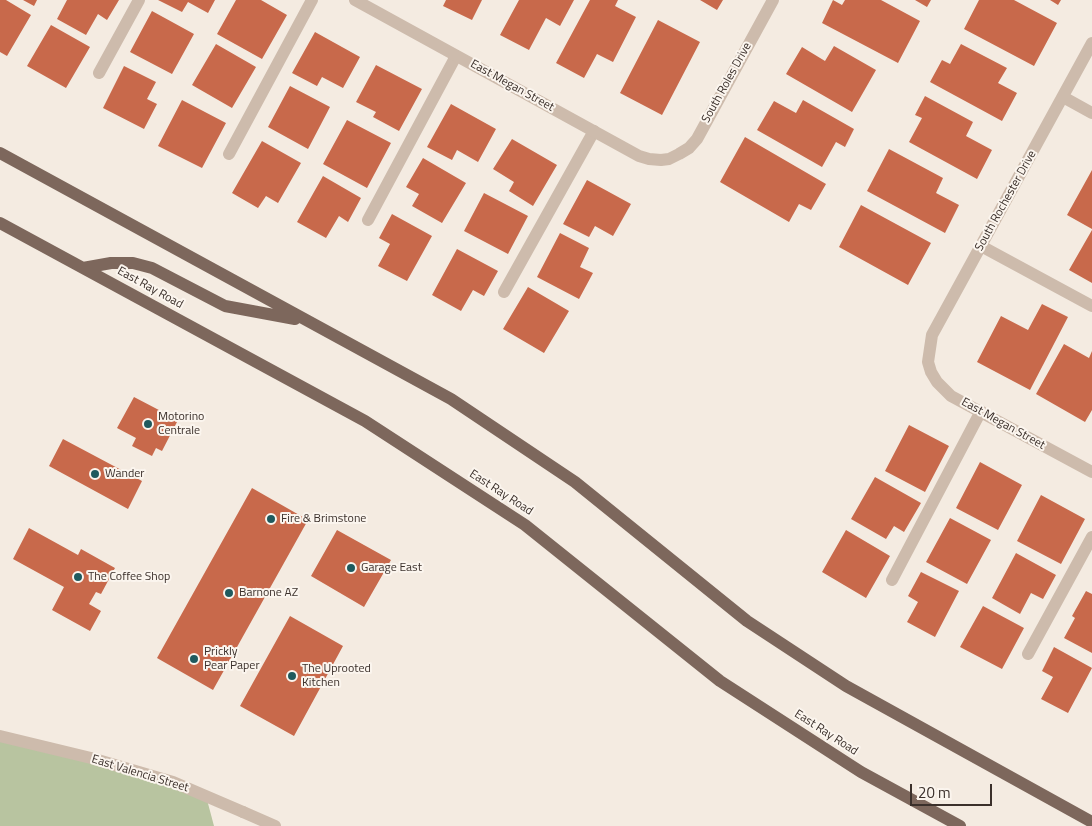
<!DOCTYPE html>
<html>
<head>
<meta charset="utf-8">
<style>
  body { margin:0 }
  #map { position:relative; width:1092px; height:826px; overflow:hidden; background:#f4ebe1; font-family:"Titillium Web",sans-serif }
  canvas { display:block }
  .scale { position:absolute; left:910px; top:784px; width:82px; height:22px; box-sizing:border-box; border:2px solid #3b302b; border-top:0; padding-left:6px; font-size:15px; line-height:18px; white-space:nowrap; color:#3b302b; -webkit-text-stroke:4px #fbf5ee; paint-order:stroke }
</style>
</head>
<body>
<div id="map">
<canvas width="1092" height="826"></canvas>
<div class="scale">20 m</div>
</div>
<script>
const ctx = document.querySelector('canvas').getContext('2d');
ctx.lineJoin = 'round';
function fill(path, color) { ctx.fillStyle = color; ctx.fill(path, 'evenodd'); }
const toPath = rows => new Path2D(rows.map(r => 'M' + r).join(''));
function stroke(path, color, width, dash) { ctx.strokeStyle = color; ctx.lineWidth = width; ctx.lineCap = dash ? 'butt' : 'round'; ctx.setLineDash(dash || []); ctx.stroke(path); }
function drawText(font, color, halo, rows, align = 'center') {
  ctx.font = font + ' "Titillium Web",sans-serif'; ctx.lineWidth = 4; ctx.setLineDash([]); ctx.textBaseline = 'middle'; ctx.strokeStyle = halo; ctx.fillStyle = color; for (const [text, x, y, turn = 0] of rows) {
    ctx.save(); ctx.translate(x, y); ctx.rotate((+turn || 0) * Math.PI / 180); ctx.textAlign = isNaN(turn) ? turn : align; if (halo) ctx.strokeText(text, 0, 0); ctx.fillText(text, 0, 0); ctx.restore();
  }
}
const green = toPath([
  [0,737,206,796,214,826,0,826]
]);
const building = toPath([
  [0,0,6,0,31,15,7,56,0,52],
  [23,0,37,0,34,6],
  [67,0,119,0,107,20,98,14,86,35,57,19],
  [158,0,215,0,208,13,188,2,182,12],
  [236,0,261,0,287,15,262,59,217,34],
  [446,0,482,0,472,20,443,6],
  [519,0,574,0,560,26,546,18,529,50,500,35],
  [590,0,618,0,615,6,636,17,613,62,597,54,584,78,556,63],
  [700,0,723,0,717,10],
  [833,0,842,5,845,0,881,0,920,21,898,63,822,23],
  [915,0,931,0,927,7],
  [979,0,1014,0,1057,23,1034,66,964,29],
  [1050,0,1061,0,1058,5],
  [152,11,194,34,172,74,130,52],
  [658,20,700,42,662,115,620,93],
  [51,25,90,47,66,88,27,66],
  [315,32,360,57,343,88,322,77,317,86,292,73],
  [216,44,256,67,232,108,192,85],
  [961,44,1007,68,998,83,1017,93,1002,121,930,82,942,60,950,64],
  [834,46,876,70,852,112,786,74,802,47,825,61],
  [376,65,422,89,399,131,373,117,376,112,356,102],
  [124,66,156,82,147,99,157,104,144,129,103,108],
  [290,86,330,107,308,149,268,127],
  [925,96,973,122,966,136,992,150,977,179,909,142,922,118,915,115],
  [182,100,226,123,202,168,158,146],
  [803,100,854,129,845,147,836,142,822,167,757,130,774,101,796,113],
  [451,104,496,129,478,162,457,150,452,160,427,147],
  [347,120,391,143,367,188,323,164],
  [745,137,826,184,811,210,799,204,789,222,720,182],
  [512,139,557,165,533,206,509,191,514,182,493,169],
  [262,141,301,163,278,203,266,196,258,208,232,193],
  [889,149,943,178,936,193,959,205,945,233,867,191],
  [423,158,466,183,442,223,412,206,419,194,406,187],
  [1092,170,1092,229,1067,215],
  [323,176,361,198,348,222,339,216,326,238,297,222],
  [587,180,631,204,613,236,595,226,589,237,563,224],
  [484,193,528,216,508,254,464,231],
  [861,205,931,243,908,285,839,247],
  [392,214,432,236,407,281,378,266,390,244,379,238],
  [1092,230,1092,283,1069,270],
  [560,233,589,248,580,267,593,273,579,299,537,277],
  [457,249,498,271,484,296,473,290,461,311,432,295],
  [528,287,569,311,544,353,503,329],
  [1042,304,1068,317,1030,390,977,362,1001,316,1028,330],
  [1064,344,1089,358,1092,351,1092,410,1085,422,1036,394],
  [134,397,178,420,162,451,156,448,152,456,132,446,136,438,117,428],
  [909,425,949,446,925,492,885,471],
  [63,439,142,481,128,509,49,466],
  [980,462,1022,485,998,530,956,508],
  [875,477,921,503,904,532,894,526,886,539,851,519],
  [252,488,308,520,213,690,157,658],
  [1041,495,1085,519,1061,564,1017,541],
  [950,518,991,540,967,584,926,562],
  [29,528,78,555,81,549,115,568,101,594,96,592,89,604,101,611,90,631,52,610,64,587,13,559],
  [337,530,391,560,364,607,311,576],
  [846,530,890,556,866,598,822,572],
  [1016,553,1056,575,1043,599,1031,593,1020,614,992,598],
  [921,572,959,591,935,637,907,622,918,602,908,596],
  [1086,591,1092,594,1092,653,1064,638,1075,618,1072,616],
  [983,606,1024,628,1002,669,960,647],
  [290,616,343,646,294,736,240,706],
  [1054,647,1092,668,1068,713,1041,699,1053,677,1042,671]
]);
const service = toPath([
  [99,73,139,0],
  [229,154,312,0],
  [368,220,456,56],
  [981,246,1092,306],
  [504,292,594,131],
  [892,580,981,411],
  [1028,654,1092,537],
  [0,736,91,758,173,782,243,812]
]);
const minor = toPath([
  [355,0,639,156,649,159,661,160,669,159,679,154,689,148,697,139,773,0],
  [1092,43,932,335,928,362,931,372,937,382,951,396,1092,472],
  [1063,97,1092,113],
  [243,812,275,826]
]);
const primary = toPath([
  [0,153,451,399,575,482,747,621,846,686,1092,822],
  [0,223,365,421,525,525,720,681,861,772,960,826],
  [83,268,111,263,133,263,152,268,225,306,295,319]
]);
const markers = [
  [148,424,5,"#1f5a5e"],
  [95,474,5,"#1f5a5e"],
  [271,519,5,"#1f5a5e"],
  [351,568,5,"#1f5a5e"],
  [78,577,5,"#1f5a5e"],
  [229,593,5,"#1f5a5e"],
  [194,659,5,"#1f5a5e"],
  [292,676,5,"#1f5a5e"]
];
const streetNames = [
  ["South Roles Drive",727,83,-61],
  ["East Megan Street",512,86,29],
  ["South Rochester Drive",1006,201,-61],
  ["East Ray Road",150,288,29],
  ["East Megan Street",1003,424,29],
  ["East Ray Road",501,493,33],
  ["East Ray Road",826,733,33],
  ["East Valencia Street",140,774,17]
];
const poiNames = [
  ["Motorino",158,417],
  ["Centrale",158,431],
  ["Wander",105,474],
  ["Fire & Brimstone",281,519],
  ["Garage East",361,568],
  ["The Coffee Shop",88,577],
  ["Barnone AZ",239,593],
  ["Prickly",204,652],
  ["Pear Paper",204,666],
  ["The Uprooted",302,669],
  ["Kitchen",302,683]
];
fill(green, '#b8c4a0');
fill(building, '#c8694b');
stroke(service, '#cdbbac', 12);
stroke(minor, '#cdbbac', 12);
stroke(primary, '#7d675c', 12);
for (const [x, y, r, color] of markers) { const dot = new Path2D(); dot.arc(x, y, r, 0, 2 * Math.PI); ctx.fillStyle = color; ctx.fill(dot); stroke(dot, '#fbf5ee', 2); }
drawText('12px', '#3b302b', '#fbf5ee', streetNames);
drawText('12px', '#3b302b', '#fbf5ee', poiNames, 'left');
</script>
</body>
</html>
